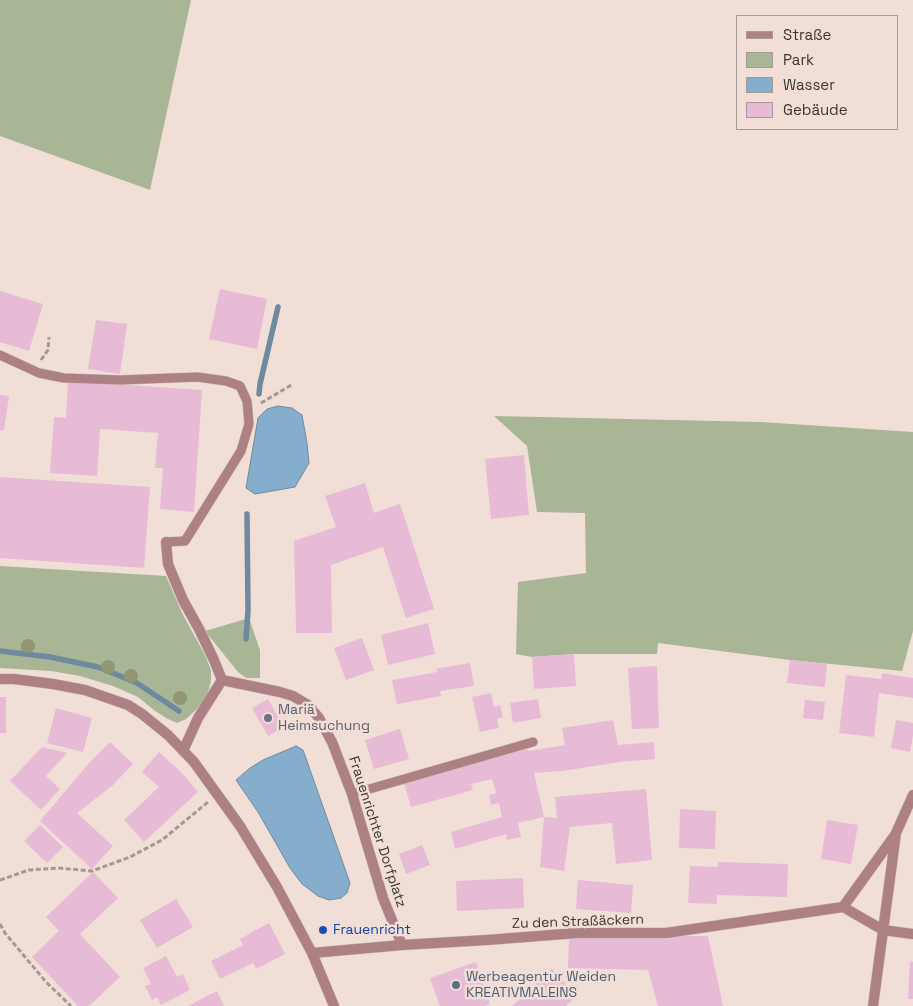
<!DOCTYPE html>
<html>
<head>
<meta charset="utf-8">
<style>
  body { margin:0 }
  #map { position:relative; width:913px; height:1006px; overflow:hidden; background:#f0ded7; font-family:"Space Grotesk",sans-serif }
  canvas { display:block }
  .legend { position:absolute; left:736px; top:15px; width:162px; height:115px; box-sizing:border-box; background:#f0ded7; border:1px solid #a89a95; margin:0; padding:6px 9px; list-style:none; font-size:15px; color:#3c3532 }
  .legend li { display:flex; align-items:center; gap:10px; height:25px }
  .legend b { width:25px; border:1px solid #a89a95 }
</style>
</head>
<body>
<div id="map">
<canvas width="913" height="1006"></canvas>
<ul class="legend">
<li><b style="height:6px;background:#ad8184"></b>Straße</li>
<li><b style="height:14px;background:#a8b695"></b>Park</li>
<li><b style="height:14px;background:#85adcc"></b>Wasser</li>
<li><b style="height:14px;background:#e7bbd6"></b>Gebäude</li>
</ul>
</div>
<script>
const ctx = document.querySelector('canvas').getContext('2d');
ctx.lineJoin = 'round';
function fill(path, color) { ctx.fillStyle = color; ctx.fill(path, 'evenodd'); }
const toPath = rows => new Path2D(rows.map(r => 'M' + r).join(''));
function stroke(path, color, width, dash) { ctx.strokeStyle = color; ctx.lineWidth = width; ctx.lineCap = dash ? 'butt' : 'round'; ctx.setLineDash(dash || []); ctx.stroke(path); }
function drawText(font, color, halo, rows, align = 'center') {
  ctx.font = font + ' "Space Grotesk",sans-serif'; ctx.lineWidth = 5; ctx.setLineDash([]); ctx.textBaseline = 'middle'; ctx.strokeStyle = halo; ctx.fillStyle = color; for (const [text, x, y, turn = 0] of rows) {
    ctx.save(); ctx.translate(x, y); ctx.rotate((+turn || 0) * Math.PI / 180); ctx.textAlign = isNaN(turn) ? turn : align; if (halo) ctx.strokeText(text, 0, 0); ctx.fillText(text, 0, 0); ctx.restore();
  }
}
const green = toPath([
  [0,0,191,0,150,190,0,136],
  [494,416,761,422,913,432,913,631,902,671,790,660,658,643,657,654,574,654,532,657,516,654,518,582,586,573,585,513,537,512,527,446],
  [0,566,166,576,183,615,205,655,211,670,211,681,207,696,197,709,186,719,177,723,168,719,155,711,138,697,113,686,80,676,51,671,0,668],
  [249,618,260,650,260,678,246,678,238,672,205,631]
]);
const water = toPath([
  [278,406,292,408,302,415,307,443,309,463,295,487,255,494,246,488,258,418,267,409,278,406],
  [296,746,303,750,350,883,347,893,341,898,329,900,318,896,302,884,290,868,258,812,236,780,250,768,263,760,296,746]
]);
const stream = toPath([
  [259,394,260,384,278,307],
  [246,639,248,610,247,514],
  [0,651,50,657,98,667,137,683,179,711]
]);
const building = toPath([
  [220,289,267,299,257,349,209,339],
  [0,291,43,304,29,351,0,342],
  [96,320,127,324,120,374,88,369],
  [68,381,202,390,194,512,160,509,163,468,155,468,158,433,100,429,97,476,50,473,54,417,66,418],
  [0,395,9,396,4,430,0,430],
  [524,455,529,515,491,519,485,459],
  [0,477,150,487,144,568,0,558],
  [365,483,374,513,400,504,434,609,406,618,383,547,331,565,332,633,296,633,294,541,336,527,325,496],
  [428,623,435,654,388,665,381,635],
  [362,638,374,670,346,680,334,648],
  [574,654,576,686,534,689,532,657],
  [790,660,827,664,825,687,787,683],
  [470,663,474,686,440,691,441,696,397,704,392,680,437,672,436,669],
  [657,666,659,728,632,729,628,668],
  [882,673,913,678,913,698,879,693,874,737,839,733,846,675,881,679],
  [491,693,494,707,500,705,503,717,497,719,499,728,480,732,472,697],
  [0,697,6,697,6,733,0,733],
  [268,699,284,727,268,736,252,708],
  [538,699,541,718,513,723,510,703],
  [805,700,825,702,823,720,803,718],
  [56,708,92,718,83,752,47,743],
  [613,720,618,745,654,742,655,759,619,762,563,771,534,773,544,817,557,818,555,797,646,789,652,860,616,864,612,823,570,827,564,871,540,867,544,817,518,823,521,837,507,840,506,834,455,849,451,832,502,817,499,803,491,805,489,795,496,793,492,779,471,784,473,790,411,807,403,780,466,763,528,749,528,751,565,745,562,728],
  [896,720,913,723,913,735,910,752,891,748],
  [400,729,409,759,374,769,365,740],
  [110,742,133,764,113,785,77,813,113,846,92,869,40,821,90,762],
  [42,747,67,753,46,776,60,789,41,810,10,781],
  [159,752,181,772,198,792,144,842,124,820,159,787,142,772],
  [680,809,716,811,715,849,679,848],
  [827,820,858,825,851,864,821,859],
  [40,825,63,847,47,863,24,841],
  [422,845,430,865,406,874,399,854],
  [718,862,788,864,787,897,717,895,717,904,688,903,690,866,718,867],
  [93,872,118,898,80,934,120,977,89,1006,78,1006,32,957,59,931,46,917],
  [523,878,524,908,457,911,456,881],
  [578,880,633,885,631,913,576,909],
  [176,899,193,927,157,948,140,920],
  [269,923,285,954,256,969,253,963,220,979,211,961,243,945,240,939],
  [569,936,708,936,723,1006,658,1006,648,970,568,968],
  [166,956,177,977,183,974,190,990,161,1005,157,997,152,1000,145,986,151,984,143,968],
  [910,961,913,962,913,999,908,999],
  [476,962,490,1004,484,1006,440,1006,430,978],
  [552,969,577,996,566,1006,512,1006],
  [217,991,224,1006,188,1006]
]);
const path = toPath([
  [41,360,48,350,49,337],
  [261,403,293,384],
  [0,880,29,870,58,868,92,871,130,857,162,840,208,802],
  [0,924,5,933,46,982,71,1006]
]);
const service = toPath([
  [0,355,39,373,64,378,120,380,197,377,226,381,240,386,247,401,249,424,241,451,185,541,166,542],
  [352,794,533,742]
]);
const minor = toPath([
  [166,542,168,564,183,600,199,629,214,660,222,680],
  [0,679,14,679,53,684,85,690,128,705,142,714,168,735,194,762,240,826,277,887,312,953,334,1006],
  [183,751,198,718,222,680,280,692,293,696,308,705,319,718,332,742,352,794,383,898,402,945],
  [843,907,895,835],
  [843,907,883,930,913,934],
  [312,953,402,945,487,940,577,933,666,933,843,907],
  [873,1006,896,833,913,795]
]);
const trees = [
  [28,646],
  [108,667],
  [131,676],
  [180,698]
];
const markers = [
  [268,718,5,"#6b7280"],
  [323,930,5,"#1a4fb4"],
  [456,985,5,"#5c6f8a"]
];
const worshipNames = [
  ["Mariä",278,710],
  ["Heimsuchung",278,726]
];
const streetNames = [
  ["Frauenrichter Dorfplatz",377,832,72],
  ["Zu den Straßäckern",578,922,-2]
];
const transitNames = [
  ["Frauenricht",333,930]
];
const serviceNames = [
  ["Werbeagentur Weiden",466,977],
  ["KREATIVMALEINS",466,993]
];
fill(green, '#a8b695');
fill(water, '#85adcc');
stroke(water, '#6f899e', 1);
stroke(stream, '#6f899e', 5.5);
fill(building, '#e7bbd6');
stroke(service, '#ccbcb6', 10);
stroke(minor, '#ccbcb6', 11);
stroke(path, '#a59792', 3, [5, 2.5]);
stroke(service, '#ad8184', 9);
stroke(minor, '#ad8184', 10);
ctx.fillStyle = '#939771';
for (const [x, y] of trees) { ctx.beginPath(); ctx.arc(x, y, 7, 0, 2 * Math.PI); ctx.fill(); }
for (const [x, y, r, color] of markers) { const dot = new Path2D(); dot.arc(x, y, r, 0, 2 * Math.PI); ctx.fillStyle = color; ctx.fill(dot); stroke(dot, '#f0ded7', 2); }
drawText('14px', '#5b616d', '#f0ded7', worshipNames, 'left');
drawText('14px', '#3c3532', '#f0ded7', streetNames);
drawText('14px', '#164399', '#f0ded7', transitNames, 'left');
drawText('14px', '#4e5e75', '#f0ded7', serviceNames, 'left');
</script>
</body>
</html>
